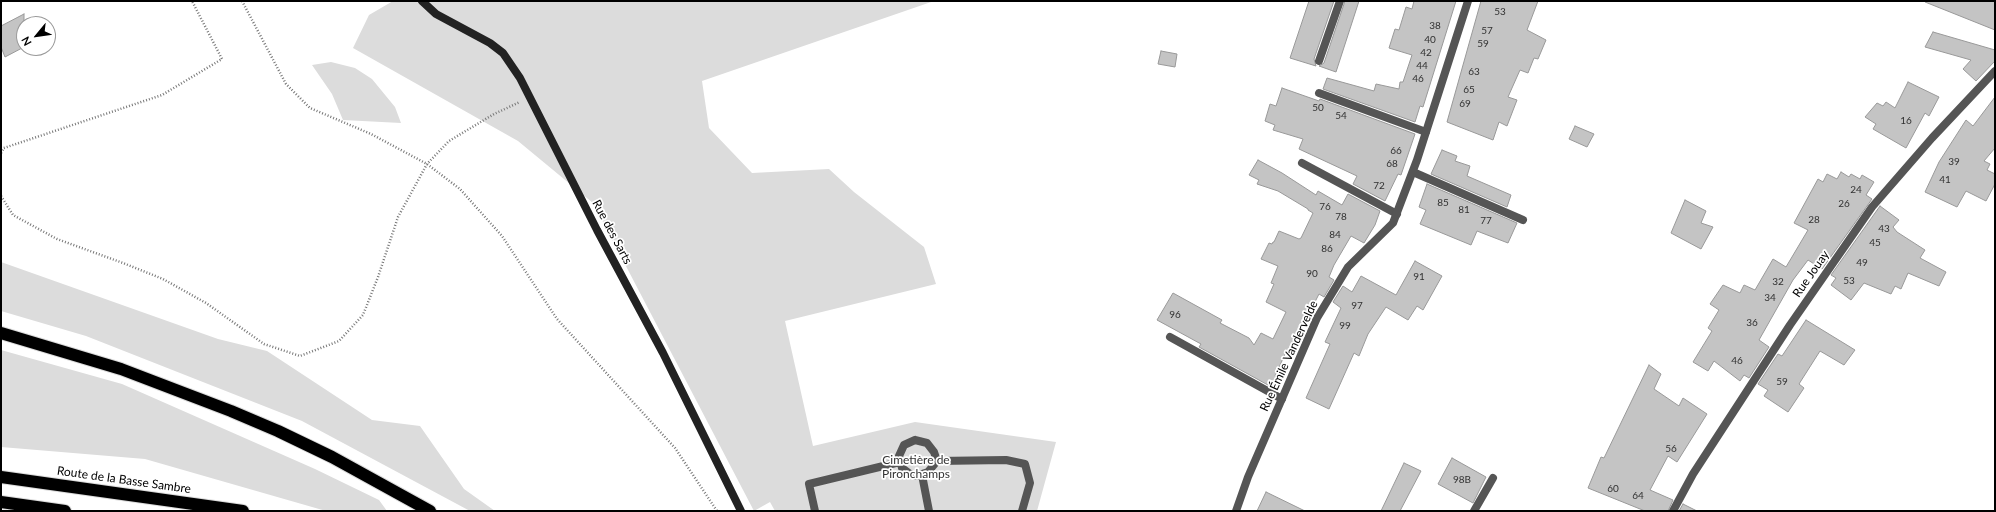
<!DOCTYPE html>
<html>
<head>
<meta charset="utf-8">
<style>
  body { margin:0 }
  #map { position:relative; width:1996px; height:512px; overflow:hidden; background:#fff; font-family:Lato,sans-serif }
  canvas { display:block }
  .frame { position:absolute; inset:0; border:2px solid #000; pointer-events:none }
  .north { position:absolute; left:16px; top:16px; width:40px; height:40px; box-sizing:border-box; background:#fff; border:1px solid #999; border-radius:50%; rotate:241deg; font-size:11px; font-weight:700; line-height:16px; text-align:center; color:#000 }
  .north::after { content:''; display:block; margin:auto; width:14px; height:18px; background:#000; clip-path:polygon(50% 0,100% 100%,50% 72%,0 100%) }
</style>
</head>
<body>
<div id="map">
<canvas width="1996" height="512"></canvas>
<div class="frame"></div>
<div class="north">N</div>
</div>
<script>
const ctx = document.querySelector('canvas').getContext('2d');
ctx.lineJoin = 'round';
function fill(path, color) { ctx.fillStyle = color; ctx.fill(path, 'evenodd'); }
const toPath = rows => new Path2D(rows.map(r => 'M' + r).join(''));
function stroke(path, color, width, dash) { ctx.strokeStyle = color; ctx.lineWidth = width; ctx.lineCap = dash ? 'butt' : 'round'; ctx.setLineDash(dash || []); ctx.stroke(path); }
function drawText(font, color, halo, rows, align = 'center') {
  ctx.font = font + ' Lato,sans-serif'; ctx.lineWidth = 3.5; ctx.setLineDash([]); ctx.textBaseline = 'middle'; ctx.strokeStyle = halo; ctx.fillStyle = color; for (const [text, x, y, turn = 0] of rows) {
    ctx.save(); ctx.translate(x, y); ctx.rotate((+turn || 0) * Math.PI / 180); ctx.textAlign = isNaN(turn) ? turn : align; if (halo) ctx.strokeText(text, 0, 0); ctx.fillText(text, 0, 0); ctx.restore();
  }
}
const green = toPath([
  [393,1,934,1,702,81,709,128,752,173,829,169,854,192,924,247,936,284,785,321,813,446,915,422,1056,442,1037,511,775,511,770,502,754,511,593,203,518,141,353,48,369,15],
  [331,62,355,68,372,79,395,107,401,123,343,120,332,94,312,65],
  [1,262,218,339,267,351,372,420,420,426,464,489,495,511,470,511,302,421,86,336,1,311],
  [1,350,122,384,315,469,379,500,387,511,326,511,145,459,1,447]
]);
const building = toPath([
  [1309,1,1334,1,1314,59,1316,66,1290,58,1309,1],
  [1345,1,1359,1,1336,72,1319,66,1324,63,1345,1],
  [1414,1,1456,1,1423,107,1420,106,1415,122,1323,89,1327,78,1374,91,1376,84,1399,89,1400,82,1403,82,1412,55,1389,48,1395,29,1399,30,1406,7,1412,9,1414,1],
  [1481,1,1538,1,1527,30,1546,40,1538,59,1534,58,1528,73,1520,70,1508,97,1517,100,1507,126,1499,122,1493,140,1447,122,1481,1],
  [1925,1,1995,1,1995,30,1925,2,1925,1],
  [24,14,24,47,5,57,1,47,1,26,24,14],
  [1933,32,1995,50,1995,61,1976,81,1963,69,1971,60,1925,47,1933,32],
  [1161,51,1177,54,1175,67,1158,64,1161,51],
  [1908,82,1939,97,1929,116,1925,113,1906,148,1873,129,1876,124,1865,117,1877,103,1883,106,1886,102,1895,108,1908,82],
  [1282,88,1319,101,1320,99,1415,134,1401,175,1398,174,1385,201,1353,184,1357,176,1299,149,1303,139,1273,130,1275,125,1265,121,1270,104,1276,106,1282,88],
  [1995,97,1995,148,1984,161,1990,164,1987,170,1995,174,1995,184,1986,201,1966,191,1957,207,1925,192,1939,162,1966,120,1973,126,1995,97],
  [1575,126,1594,134,1587,147,1569,139,1575,126],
  [1442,150,1457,156,1455,161,1470,166,1467,176,1511,195,1507,207,1431,174,1442,150],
  [1258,160,1282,173,1316,195,1318,191,1342,205,1348,194,1380,211,1375,225,1364,243,1351,236,1334,265,1329,277,1334,280,1324,297,1319,294,1290,351,1287,350,1275,376,1282,380,1277,390,1199,347,1201,344,1157,320,1173,293,1222,320,1220,323,1249,338,1254,345,1261,333,1273,339,1286,312,1266,302,1274,284,1271,283,1278,266,1261,259,1269,243,1272,244,1273,242,1274,242,1279,231,1299,239,1301,238,1313,213,1308,210,1308,209,1278,191,1257,184,1259,180,1249,175,1258,160],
  [1841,172,1849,177,1851,174,1860,179,1862,175,1874,182,1866,195,1872,199,1822,269,1808,260,1793,280,1759,340,1769,347,1749,378,1744,375,1740,381,1714,361,1708,371,1693,362,1712,331,1708,328,1719,310,1710,304,1723,285,1740,293,1744,285,1755,290,1773,259,1786,267,1808,230,1794,223,1818,179,1823,182,1827,174,1837,179,1841,172],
  [1427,184,1517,223,1508,243,1477,231,1471,245,1420,224,1426,210,1419,207,1427,184],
  [1685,200,1706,211,1701,223,1713,227,1701,249,1671,233,1685,200],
  [1880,206,1899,220,1893,227,1897,232,1925,250,1920,258,1946,272,1939,286,1908,273,1901,289,1895,286,1891,294,1864,283,1851,300,1831,285,1836,278,1831,275,1880,206],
  [1415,261,1442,276,1423,310,1417,306,1408,320,1386,307,1368,334,1359,356,1354,353,1329,409,1306,398,1330,344,1325,342,1341,308,1333,302,1343,286,1352,292,1361,276,1396,295,1415,261],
  [1806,320,1855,350,1844,365,1820,351,1799,384,1804,388,1788,412,1764,396,1768,390,1758,384,1778,354,1782,356,1806,320],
  [1649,365,1661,374,1654,389,1679,406,1683,398,1707,414,1677,462,1668,456,1650,490,1673,500,1668,511,1645,511,1588,488,1601,457,1604,458,1649,365],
  [1452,458,1486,477,1473,503,1438,484,1452,458],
  [1404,463,1421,471,1400,511,1381,511,1404,463],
  [1266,492,1305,511,1257,511,1266,492],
  [1683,504,1697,511,1679,511,1683,504]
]);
const path = toPath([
  [242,1,286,84,310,108,371,134,427,164,460,189,502,236,557,319,675,448,717,511],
  [1,149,162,95,222,59,192,1],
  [1,153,4,148],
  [1,196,13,215,57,239,123,263,163,279,206,303,264,344,300,356,339,341,363,315,378,277,398,217,427,164,449,141,494,114,520,102]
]);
const lane = toPath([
  [1319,61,1340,1],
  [1319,93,1426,132],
  [1302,163,1397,214],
  [1413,172,1523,220],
  [1170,337,1282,399],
  [915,440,927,443,934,452,937,461,928,472,916,476,910,474,902,468,899,456,904,445,915,440],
  [937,461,1006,460,1025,464,1030,483,1022,511],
  [922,475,929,511],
  [815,511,809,484,900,462],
  [1474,511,1493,478]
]);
const street = toPath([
  [1236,511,1248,477,1317,318,1348,267,1393,223,1417,160,1468,1],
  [1673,511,1693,474,1790,325,1872,207,1932,138,1995,71]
]);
const secondary = toPath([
  [422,1,436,14,490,43,503,53,520,78,597,230,663,353,741,511]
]);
const highway = toPath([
  [1,333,121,369,231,411,278,431,332,457,430,511],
  [1,477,243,511],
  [1,502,65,511]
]);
const numberNames = [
  ["53",1500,12],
  ["38",1435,26],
  ["57",1487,31],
  ["40",1430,40],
  ["59",1483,44],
  ["42",1426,53],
  ["44",1422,66],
  ["63",1474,72],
  ["46",1418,79],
  ["65",1469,90],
  ["69",1465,104],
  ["50",1318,108],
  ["54",1341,116],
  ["16",1906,121],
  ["66",1396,151],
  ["39",1954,162],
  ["68",1392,164],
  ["41",1945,180],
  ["72",1379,186],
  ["24",1856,190],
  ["85",1443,203],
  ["26",1844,204],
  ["76",1325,207],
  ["81",1464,210],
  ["78",1341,217],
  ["28",1814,220],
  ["77",1486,221],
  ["43",1884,229],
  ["84",1335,235],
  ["45",1875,243],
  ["86",1327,249],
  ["49",1862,263],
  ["90",1312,274],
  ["91",1419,277],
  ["53",1849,281],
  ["32",1778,282],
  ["34",1770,298],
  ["97",1357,306],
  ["96",1175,315],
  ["36",1752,323],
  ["99",1345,326],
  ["46",1737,361],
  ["59",1782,382],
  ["56",1671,449],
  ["98B",1462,480],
  ["60",1613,489],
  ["64",1638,496]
];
const streetNames = [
  ["Rue des Sarts",612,232,62],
  ["Rue Jouay",1811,274,-55],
  ["Rue Émile Vandervelde",1289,356,-65],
  ["Route de la Basse Sambre",124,480,8]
];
const parkNames = [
  ["Cimetière de",916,460],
  ["Pironchamps",916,474]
];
fill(green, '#dcdcdc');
fill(building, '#c4c4c4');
stroke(building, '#999', 1);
stroke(highway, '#dbdbdb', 14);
stroke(path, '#777', 2.5, [1, 2]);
stroke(lane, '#555', 8);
stroke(street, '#555', 8);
stroke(secondary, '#222', 8);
stroke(highway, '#000', 12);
drawText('10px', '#313131', null, numberNames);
drawText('12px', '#000', '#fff', streetNames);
drawText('12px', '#333', '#fff', parkNames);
</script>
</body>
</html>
